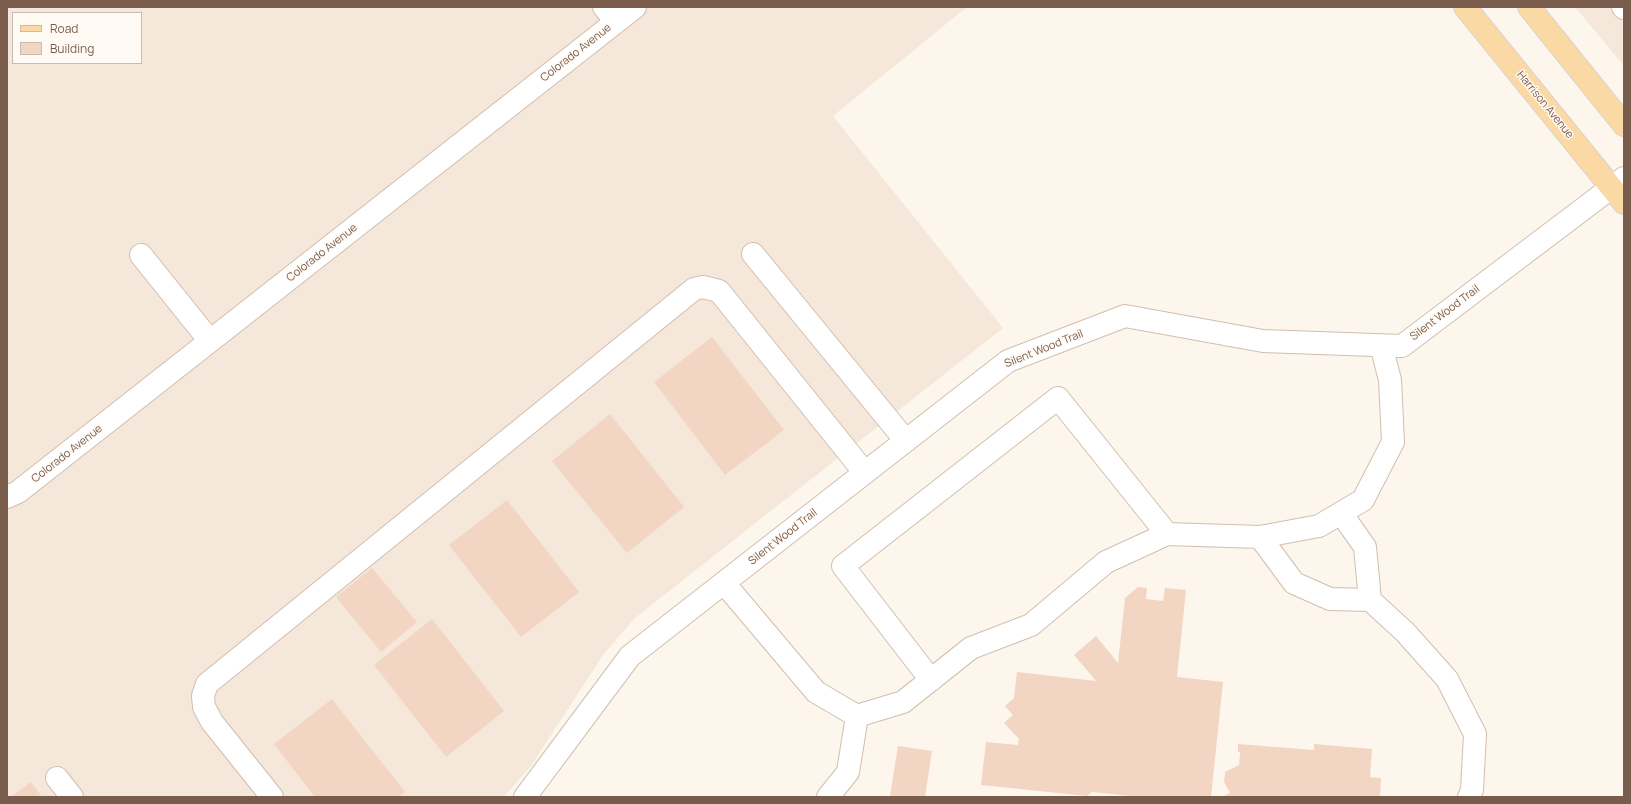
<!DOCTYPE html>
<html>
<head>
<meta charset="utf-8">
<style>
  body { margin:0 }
  #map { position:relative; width:1631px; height:804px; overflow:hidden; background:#fdf6ec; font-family:Manrope,sans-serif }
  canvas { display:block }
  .frame { position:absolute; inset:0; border:8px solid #7a5c4d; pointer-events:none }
  .legend { position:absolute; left:12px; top:12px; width:130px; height:52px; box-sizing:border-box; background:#fffaf3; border:1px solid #cabbb1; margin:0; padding:5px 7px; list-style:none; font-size:12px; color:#7a5c4d }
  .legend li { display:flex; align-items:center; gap:8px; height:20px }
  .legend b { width:20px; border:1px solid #cabbb1 }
</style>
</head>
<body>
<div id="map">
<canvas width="1631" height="804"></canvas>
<div class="frame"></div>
<ul class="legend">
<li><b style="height:5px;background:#fbd9a5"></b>Road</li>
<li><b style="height:11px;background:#f3d5c3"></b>Building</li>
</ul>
</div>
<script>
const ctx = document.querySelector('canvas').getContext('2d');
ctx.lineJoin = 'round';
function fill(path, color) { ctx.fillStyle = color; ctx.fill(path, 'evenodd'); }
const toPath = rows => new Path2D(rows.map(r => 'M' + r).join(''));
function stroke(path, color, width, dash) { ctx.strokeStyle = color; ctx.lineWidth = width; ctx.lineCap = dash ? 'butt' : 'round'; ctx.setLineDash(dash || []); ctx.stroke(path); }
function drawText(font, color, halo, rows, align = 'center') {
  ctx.font = font + ' Manrope,sans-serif'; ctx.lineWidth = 3; ctx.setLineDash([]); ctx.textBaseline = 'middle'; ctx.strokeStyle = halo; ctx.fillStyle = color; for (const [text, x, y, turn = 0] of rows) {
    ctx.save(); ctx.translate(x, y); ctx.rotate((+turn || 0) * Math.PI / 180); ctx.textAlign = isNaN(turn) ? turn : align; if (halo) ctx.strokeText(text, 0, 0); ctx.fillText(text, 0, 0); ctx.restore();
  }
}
const residential = toPath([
  [7,7,967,7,833,116,1003,328,635,618,603,655,531,766,504,797,7,797],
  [13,13,141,13,141,63,13,63],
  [1575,7,1624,7,1624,66]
]);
const building = toPath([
  [712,337,784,430,725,475,654,382],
  [610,414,684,507,627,553,552,461],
  [507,500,579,592,521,637,449,545],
  [372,568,417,622,381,652,336,597],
  [1138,587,1147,588,1146,599,1163,601,1165,588,1186,590,1177,677,1223,682,1211,797,1140,797,1092,792,1087,796,981,785,986,742,1018,745,1019,739,1004,723,1013,715,1005,706,1014,698,1017,672,1096,681,1074,655,1096,636,1118,663,1125,598],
  [432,619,504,711,446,757,374,665],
  [332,699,405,792,398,797,315,797,274,744],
  [1238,744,1314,750,1314,744,1372,749,1370,777,1381,778,1380,797,1222,797,1230,793,1224,782,1225,772,1239,765,1240,752,1238,752],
  [898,746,932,751,925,797,890,796],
  [31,782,42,797,11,797]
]);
const minor = toPath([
  [604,7,616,22],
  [1623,7,1624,8],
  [753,254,906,441],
  [141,255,210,341],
  [7,497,18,492,635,7],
  [1341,513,1365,547,1370,600,1405,632,1447,679,1475,734,1472,790,1469,797],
  [1260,537,1294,583,1330,599,1370,600],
  [724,583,816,692,857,716,903,702,971,648,1031,625,1106,562,1167,534,1260,537,1319,526,1363,500,1393,442,1390,380,1381,345],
  [931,680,843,566,1058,398,1167,534],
  [57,778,72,797],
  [272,797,212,722,204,707,203,696,207,684,694,289,703,287,719,291,865,473],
  [525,797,630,656,1008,361,1125,316,1263,341,1402,346,1624,178],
  [828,797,848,772,857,716]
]);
const major = toPath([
  [1465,7,1624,203],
  [1529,7,1624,125]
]);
const streetNames = [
  ["Colorado Avenue",576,53,-38],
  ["Harrison Avenue",1545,105,51],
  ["Colorado Avenue",322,253,-38],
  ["Silent Wood Trail",1445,313,-37],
  ["Silent Wood Trail",1044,349,-22],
  ["Colorado Avenue",67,454,-38],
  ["Silent Wood Trail",783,537,-38]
];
fill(residential, '#f5e8da');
fill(building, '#f3d5c3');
stroke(minor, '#d1beb0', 24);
stroke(major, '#dad1cd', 24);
stroke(minor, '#fff', 22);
stroke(major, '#fbd9a5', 22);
drawText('11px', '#7a5c4d', '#fffaf3', streetNames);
</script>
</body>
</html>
